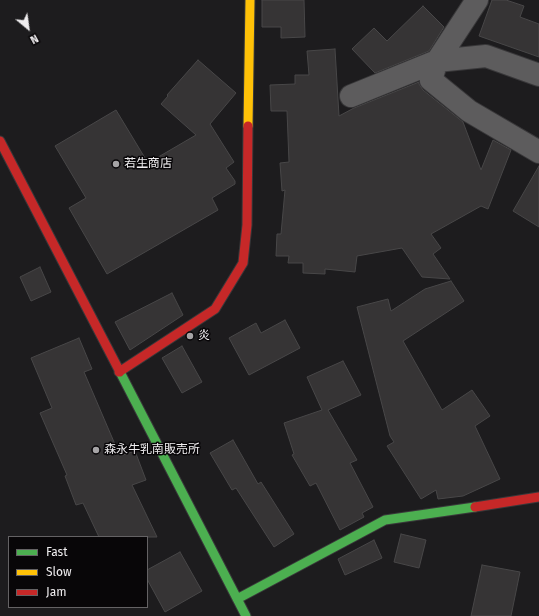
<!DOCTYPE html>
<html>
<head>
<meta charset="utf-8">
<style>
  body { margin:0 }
  #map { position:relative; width:539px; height:616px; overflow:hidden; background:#1d1c1e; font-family:"Fira Sans",sans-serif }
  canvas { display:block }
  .legend { position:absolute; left:8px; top:536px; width:140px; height:72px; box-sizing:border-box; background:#080608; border:1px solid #646264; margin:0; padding:5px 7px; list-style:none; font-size:12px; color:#efedef }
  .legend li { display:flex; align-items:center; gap:8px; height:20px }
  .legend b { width:20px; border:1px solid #646264 }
  .north { position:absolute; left:8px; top:8px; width:40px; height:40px; -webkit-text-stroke:3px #080608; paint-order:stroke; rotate:151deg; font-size:11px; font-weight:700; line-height:16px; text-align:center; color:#efedef }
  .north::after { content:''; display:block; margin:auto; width:14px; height:18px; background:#efedef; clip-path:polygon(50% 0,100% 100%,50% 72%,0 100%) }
</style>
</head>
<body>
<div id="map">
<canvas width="539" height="616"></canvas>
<ul class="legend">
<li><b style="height:5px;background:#4caf50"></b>Fast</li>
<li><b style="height:5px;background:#ffc107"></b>Slow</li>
<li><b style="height:5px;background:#c62828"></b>Jam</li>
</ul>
<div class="north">N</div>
</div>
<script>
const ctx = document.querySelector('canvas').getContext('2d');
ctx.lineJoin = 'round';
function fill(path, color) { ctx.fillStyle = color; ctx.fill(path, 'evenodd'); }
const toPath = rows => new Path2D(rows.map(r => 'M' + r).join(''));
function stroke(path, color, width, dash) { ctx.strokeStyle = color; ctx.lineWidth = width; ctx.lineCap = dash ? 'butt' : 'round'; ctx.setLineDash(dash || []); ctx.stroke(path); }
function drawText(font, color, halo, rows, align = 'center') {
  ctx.font = font + ' "Fira Sans","Noto Sans JP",sans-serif'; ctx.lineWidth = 3; ctx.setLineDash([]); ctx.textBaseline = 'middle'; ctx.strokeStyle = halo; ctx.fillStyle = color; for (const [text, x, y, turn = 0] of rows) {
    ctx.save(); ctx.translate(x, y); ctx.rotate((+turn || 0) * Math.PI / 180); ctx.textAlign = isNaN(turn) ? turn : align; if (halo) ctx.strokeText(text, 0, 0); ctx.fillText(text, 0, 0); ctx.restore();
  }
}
const building = toPath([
  [262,0,304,0,305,37,281,38,281,27,262,27,262,0],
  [492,0,506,0,524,6,520,17,539,24,539,57,479,36,492,0],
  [423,6,444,27,429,51,375,73,352,49,374,28,387,41,423,6],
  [335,49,339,116,354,108,419,82,419,84,423,90,463,122,481,170,493,140,511,150,488,209,481,206,431,234,441,248,433,254,450,279,422,277,402,248,357,256,355,272,325,269,325,274,303,273,303,263,288,263,289,256,276,256,277,234,281,234,285,190,282,191,280,163,289,162,287,111,271,111,270,85,295,84,295,75,309,75,307,51,335,49],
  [198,60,236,93,210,124,234,162,226,168,235,181,235,184,212,198,218,210,107,274,69,208,86,198,55,146,116,110,148,163,196,135,161,104,168,96,167,95,198,60],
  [539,166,539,227,513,211,539,166],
  [40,267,51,292,31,301,20,277,40,267],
  [451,281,464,301,403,341,442,410,472,390,490,416,475,426,500,479,463,496,438,499,436,490,421,499,387,446,394,442,390,436,357,307,388,299,391,311,425,289,451,281],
  [172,293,183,315,130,350,115,322,172,293],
  [285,320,300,348,249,375,229,338,256,323,261,333,285,320],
  [79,338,92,369,84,372,120,456,135,451,146,480,132,485,157,537,99,537,83,503,76,505,65,476,67,475,40,413,52,408,31,358,79,338],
  [182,346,202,382,182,393,162,358,182,346],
  [343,361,361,395,328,410,357,460,350,463,373,507,362,513,364,517,340,530,316,483,310,486,292,455,294,454,284,423,322,410,307,377,343,361],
  [233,440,258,484,261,482,294,534,274,547,236,488,232,490,210,453,233,440],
  [401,534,426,540,419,568,394,562,401,534],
  [374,540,382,558,345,575,338,559,374,540],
  [180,552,202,591,165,612,147,579,147,570,180,552],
  [482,565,520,572,511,616,471,616,482,565]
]);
const street = toPath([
  [477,0,437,61,431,80,469,111,539,152],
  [351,96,437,61,486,56,539,75]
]);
const fast = toPath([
  [120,372,246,616],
  [237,599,385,520,475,507]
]);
const slow = toPath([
  [248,126,250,0]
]);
const jam = toPath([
  [0,141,120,372],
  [119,372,215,309,243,263,247,225,248,126],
  [475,507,539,497]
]);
const markers = [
  [116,164,4,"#a6a4a6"],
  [190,336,4,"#a6a4a6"],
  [96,450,4,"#a6a4a6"]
];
const poiNames = [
  ["若生商店",124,164],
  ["炎",198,336],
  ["森永牛乳南販売所",104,450]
];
fill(building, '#363435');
stroke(building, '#484748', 1);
stroke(street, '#39383a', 24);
stroke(fast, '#39383a', 11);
stroke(slow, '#39383a', 11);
stroke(jam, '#39383a', 11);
stroke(street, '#5d5c5d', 22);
stroke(fast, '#4caf50', 9);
stroke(slow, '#ffc107', 9);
stroke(jam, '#c62828', 9);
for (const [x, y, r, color] of markers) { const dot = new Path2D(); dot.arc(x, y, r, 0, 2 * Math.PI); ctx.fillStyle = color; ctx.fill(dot); stroke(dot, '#080608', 1.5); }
drawText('12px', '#efedef', '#080608', poiNames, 'left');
</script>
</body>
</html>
